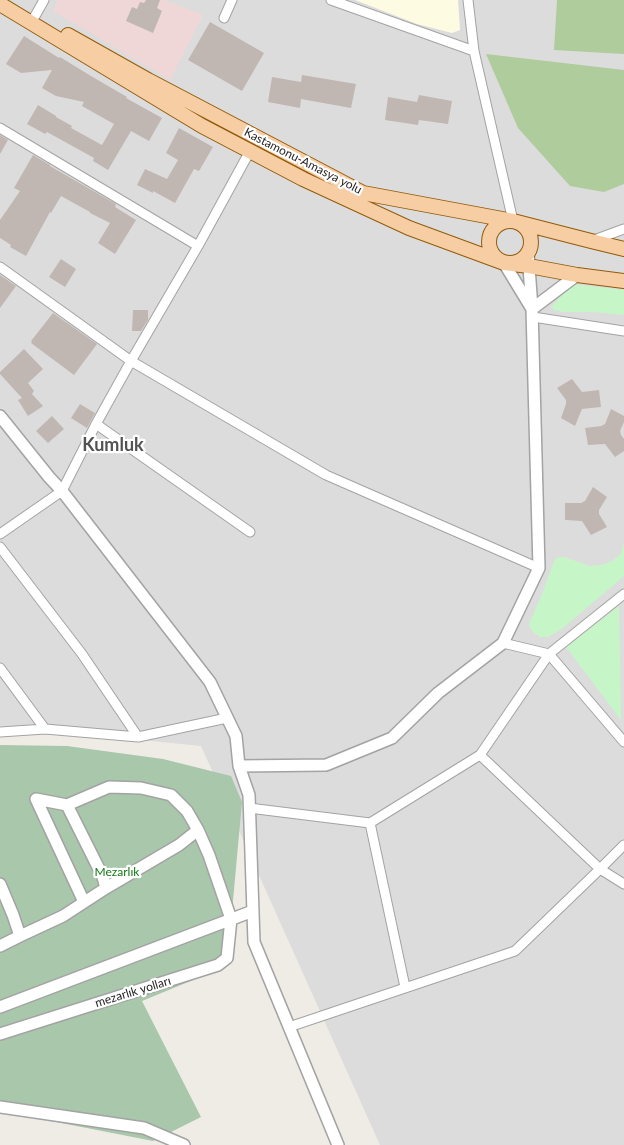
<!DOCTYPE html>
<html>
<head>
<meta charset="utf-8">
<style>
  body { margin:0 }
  canvas { display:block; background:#efece6 }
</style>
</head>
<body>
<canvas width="624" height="1145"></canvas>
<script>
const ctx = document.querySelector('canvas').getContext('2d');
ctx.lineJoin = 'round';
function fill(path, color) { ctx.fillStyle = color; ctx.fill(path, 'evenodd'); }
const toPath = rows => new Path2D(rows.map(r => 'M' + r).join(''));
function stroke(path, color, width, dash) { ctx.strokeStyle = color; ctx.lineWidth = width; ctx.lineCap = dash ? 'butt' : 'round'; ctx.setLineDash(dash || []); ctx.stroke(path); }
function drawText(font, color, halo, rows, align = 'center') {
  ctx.font = font + ' Lato,sans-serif'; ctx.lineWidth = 4.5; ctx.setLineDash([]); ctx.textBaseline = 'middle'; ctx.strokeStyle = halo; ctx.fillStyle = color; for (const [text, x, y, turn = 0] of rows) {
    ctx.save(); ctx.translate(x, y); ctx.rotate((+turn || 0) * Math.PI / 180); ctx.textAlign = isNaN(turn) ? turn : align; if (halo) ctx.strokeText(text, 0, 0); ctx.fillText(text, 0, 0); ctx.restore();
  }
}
const residential = toPath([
  [0,0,624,0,624,1145,380,1145,201,746,0,726]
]);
const commercial = toPath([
  [58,0,164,0,203,15,170,80,53,11]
]);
const education = toPath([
  [355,0,458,0,460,30,452,33,417,24]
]);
const forest = toPath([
  [557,0,624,0,624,54,554,50],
  [486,54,624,70,624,184,604,192,570,186,518,128]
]);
const cemetery = toPath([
  [0,745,67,746,163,759,231,776,242,802,227,966,142,1001,201,1117,153,1141,0,1111]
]);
const park = toPath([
  [572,284,624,290,624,315,593,312,565,312,554,310,551,307],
  [624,542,624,576,563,628,548,637,540,637,531,630,529,624,542,594,553,564,556,558,564,557,590,566,601,565,612,561,621,554],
  [619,606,621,720,566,647]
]);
const building = toPath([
  [146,0,160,0,157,8,162,11,153,33,126,21,132,7,137,9,140,2,144,3],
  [210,22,264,53,242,91,188,60],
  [24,36,59,58,60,57,91,76,127,97,126,98,162,118,149,141,131,131,108,170,93,161,94,158,47,132,45,134,27,124,38,105,56,116,56,117,72,126,71,128,102,145,114,124,82,106,84,102,56,96,42,88,52,70,21,73,6,64],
  [302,75,356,84,351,108,301,99,300,108,268,102,272,77,301,82],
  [419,95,452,101,448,124,419,120,418,125,385,120,388,97,417,102],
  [179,128,213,147,199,171,194,169,175,203,153,191,153,193,137,185,145,169,167,179,178,160,166,153],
  [0,135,8,140,0,154],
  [33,155,50,165,50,166,116,204,115,207,136,220,115,254,98,243,110,223,90,213,90,212,61,196,51,213,50,212,26,256,10,247,11,245,0,238,0,220,20,191,14,188],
  [61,259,76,269,65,287,49,277],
  [0,275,16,286,0,308],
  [133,310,148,310,148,320,141,331,132,331],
  [53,313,97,344,74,375,31,343,32,342,31,341],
  [24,349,43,369,28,383,34,391,32,394,43,406,28,416,18,400,22,398,0,374,0,372],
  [572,379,582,392,599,390,601,407,582,409,575,426,561,418,566,404,566,400,557,388],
  [80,404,95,413,87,428,71,418],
  [611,409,624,416,624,422,620,431,621,435,624,439,624,451,615,457,605,444,588,445,585,428,601,426,605,424],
  [52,416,64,429,48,443,36,431],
  [593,487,607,497,599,510,599,514,607,527,591,535,582,521,565,520,565,503,581,503,585,501]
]);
const minor = toPath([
  [331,0,474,51],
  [468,0,474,51,513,221],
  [35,16,44,0],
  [224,18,232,0],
  [0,128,198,246],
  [594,240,624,229],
  [0,267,131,361,326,475,539,568],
  [533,317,624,331],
  [96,424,250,532],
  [0,534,62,491,96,424,131,361,198,246,250,151],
  [0,547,82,654,138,737],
  [624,594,549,654,624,742],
  [0,668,45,729,138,737,227,718],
  [0,732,45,729],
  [480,755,549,654,503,643],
  [249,808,370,823,405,987],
  [370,823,480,755,600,869,624,845],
  [289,1027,515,951,600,869,624,884]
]);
const tertiary = toPath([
  [504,263,532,309,577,275],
  [0,416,49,477,62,491,210,682,236,736,239,766,326,765,392,738,438,693,503,643,539,568,532,309,528,253],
  [239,766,249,795,254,942,338,1145],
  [67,805,36,799,84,902],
  [0,884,13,915,20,936,0,946],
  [20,936,63,916,106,888,179,845,198,830],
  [0,1007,253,911],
  [0,1034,218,965,227,958,231,919,209,855,198,830,187,811,171,795,141,788,109,787,67,805,103,877,106,888],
  [0,1107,144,1128,184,1145]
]);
const primary = toPath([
  [0,4,202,126,303,179,409,228,504,263,529,266,577,275,624,281],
  [68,35,148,80,363,193,513,221,591,241,624,249],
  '489 242a21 21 0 1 1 42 0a21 21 0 1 1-42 0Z'
]);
const streetNames = [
  ["Kastamonu-Amasya yolu",303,161,27],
  ["mezarlık yolları",133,992,-17]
];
const parkNames = [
  ["Mezarlık",117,872]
];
const districtNames = [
  ["Kumluk",113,445]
];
fill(residential, '#dddcdc');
fill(commercial, '#efd7d7');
fill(education, '#fdfbe2');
fill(forest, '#afcc9d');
fill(cemetery, '#a9c7ab');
fill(park, '#c6f6c7');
fill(building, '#c0b7b3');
stroke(minor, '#a3a3a3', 11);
stroke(tertiary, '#a3a3a3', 14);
stroke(primary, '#925b09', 16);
stroke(minor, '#fff', 9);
stroke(tertiary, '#fff', 11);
stroke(primary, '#f7cda4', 14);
drawText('12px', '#1f1f1f', '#fff', streetNames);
drawText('12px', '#127914', '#fff', parkNames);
drawText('bold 18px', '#525252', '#fff', districtNames);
</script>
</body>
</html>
